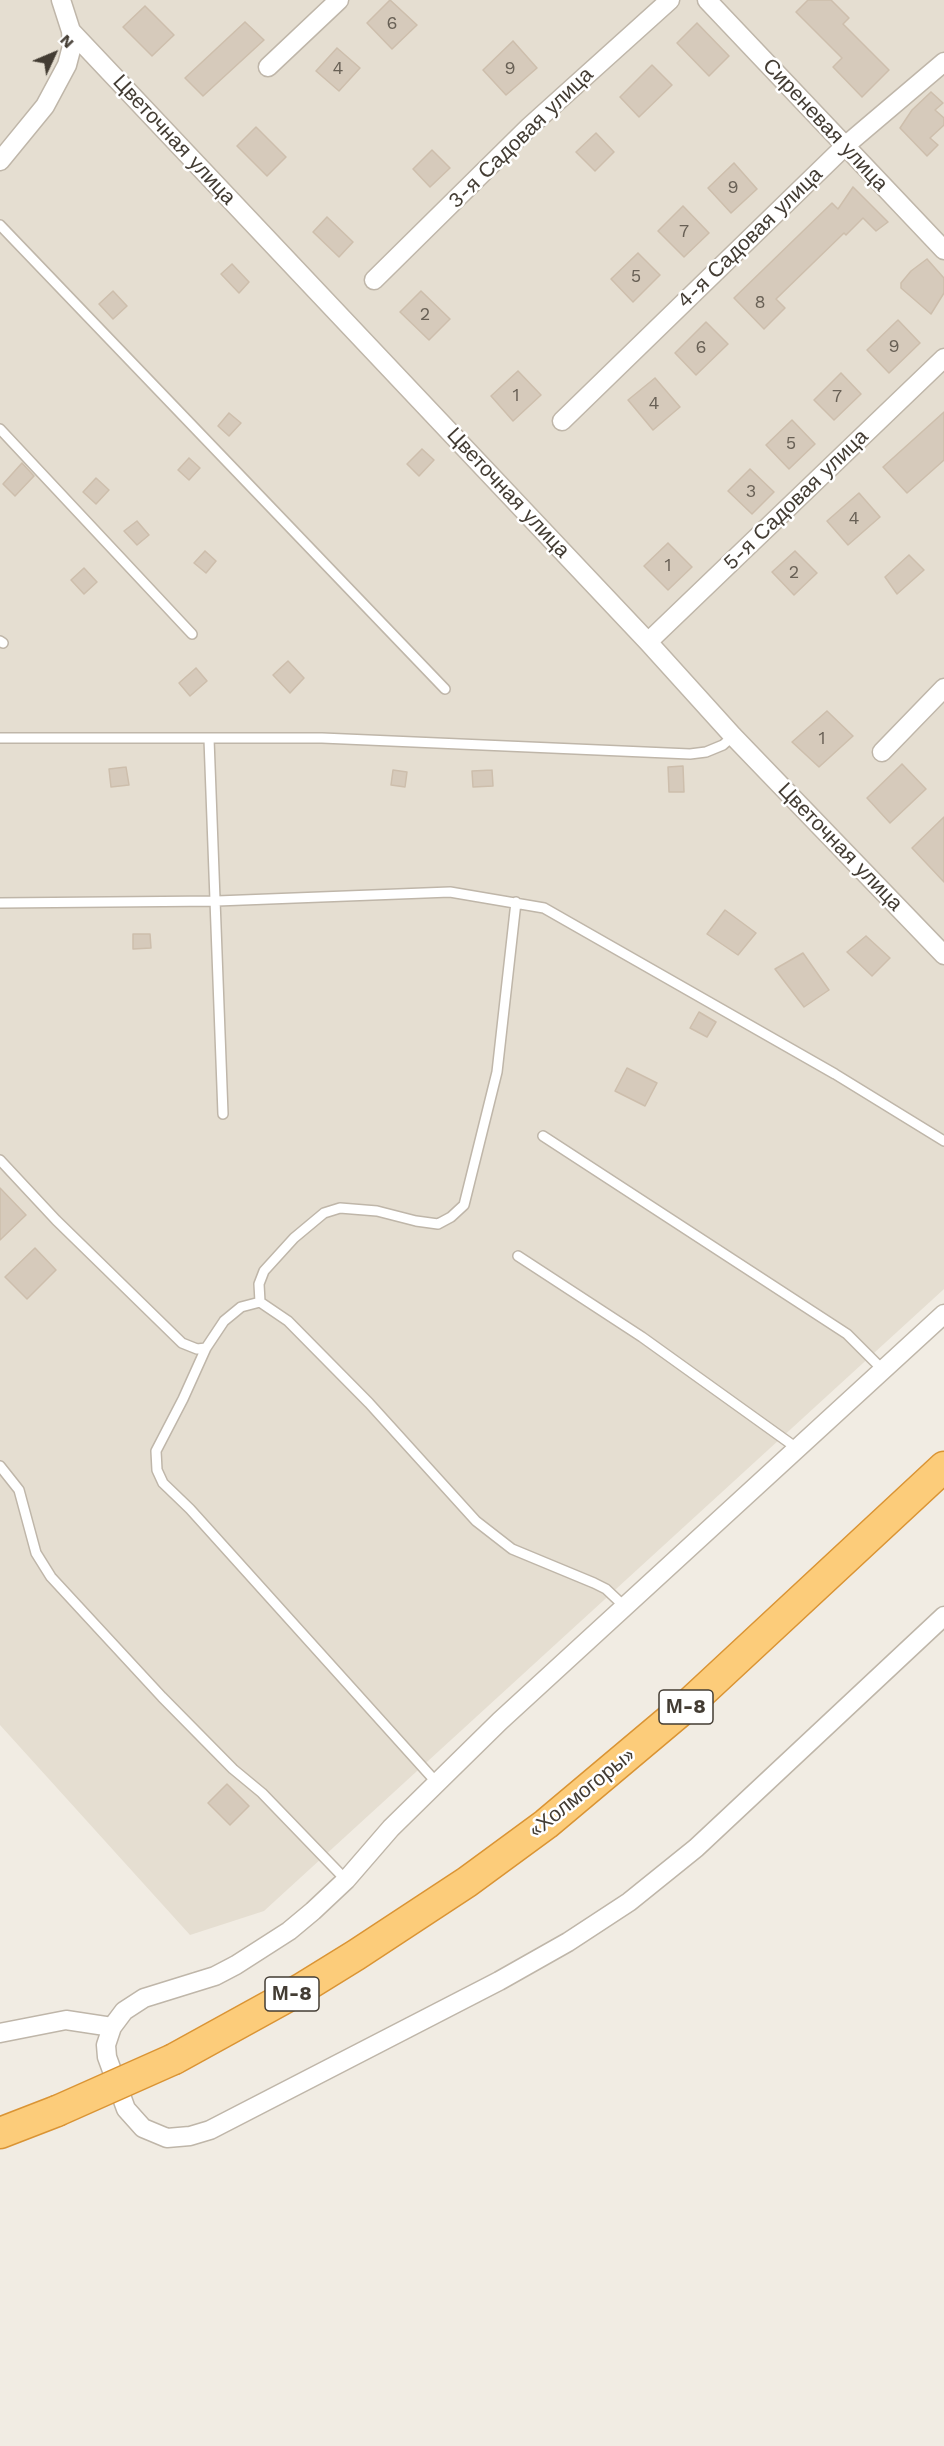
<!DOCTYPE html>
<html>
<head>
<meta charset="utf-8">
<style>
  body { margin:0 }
  #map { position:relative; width:944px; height:2446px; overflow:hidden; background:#f1ece3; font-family:"Work Sans",sans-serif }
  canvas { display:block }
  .north { position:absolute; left:24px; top:24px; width:60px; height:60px; -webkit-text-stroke:4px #fff; paint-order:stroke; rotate:46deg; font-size:16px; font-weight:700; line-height:24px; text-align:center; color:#433c33 }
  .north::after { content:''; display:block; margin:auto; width:21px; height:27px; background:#433c33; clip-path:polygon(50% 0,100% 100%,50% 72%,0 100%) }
</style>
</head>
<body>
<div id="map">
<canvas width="944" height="2446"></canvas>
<div class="north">N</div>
</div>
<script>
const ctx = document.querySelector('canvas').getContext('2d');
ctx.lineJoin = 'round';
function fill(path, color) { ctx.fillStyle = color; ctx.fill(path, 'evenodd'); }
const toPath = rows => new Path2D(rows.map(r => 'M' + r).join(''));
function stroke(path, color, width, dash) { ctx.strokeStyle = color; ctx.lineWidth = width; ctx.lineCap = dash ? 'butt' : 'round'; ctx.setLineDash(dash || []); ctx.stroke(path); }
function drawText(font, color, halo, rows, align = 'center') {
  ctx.font = font + ' "Work Sans",sans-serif'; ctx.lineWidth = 5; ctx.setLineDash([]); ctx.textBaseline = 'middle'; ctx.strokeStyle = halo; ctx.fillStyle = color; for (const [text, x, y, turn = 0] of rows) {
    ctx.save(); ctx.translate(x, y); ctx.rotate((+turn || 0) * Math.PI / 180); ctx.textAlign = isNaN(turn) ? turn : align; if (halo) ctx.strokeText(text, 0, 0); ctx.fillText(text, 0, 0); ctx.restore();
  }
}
const residential = toPath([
  [0,0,944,0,944,1289,264,1911,190,1935,0,1725]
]);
const building = toPath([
  [390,0,417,25,392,49,367,23,390,0],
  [808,0,831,0,849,18,843,24,889,70,862,97,833,67,842,58,796,12,808,0],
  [145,6,174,35,152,56,123,27,145,6],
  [245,22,264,40,203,96,185,78,245,22],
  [697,23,729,56,709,76,677,43,697,23],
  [513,41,537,68,506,95,483,70,513,41],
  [337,48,360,68,339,91,316,71,337,48],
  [652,65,672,85,639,117,620,97,652,65],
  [931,92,943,103,935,110,944,118,944,125,930,138,938,145,927,156,900,128,912,110,931,92],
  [256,127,286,157,267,176,237,146,256,127],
  [596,133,614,152,595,171,576,152,596,133],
  [432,150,450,168,430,187,413,169,432,150],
  [734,163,757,189,731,213,708,188,734,163],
  [853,187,888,222,876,231,863,218,846,235,844,233,776,299,785,308,764,329,734,298,832,203,838,209,853,187],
  [683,206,709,233,684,257,658,231,683,206],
  [327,217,353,242,339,257,313,232,327,217],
  [638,253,660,275,633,302,611,279,638,253],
  [927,259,944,278,944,293,931,314,901,288,901,283,911,271,927,259],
  [232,264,249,282,239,293,221,274,232,264],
  [113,291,127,306,113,319,99,304,113,291],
  [421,291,450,319,429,340,400,312,421,291],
  [898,320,920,343,889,373,867,350,898,320],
  [706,322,728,344,696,375,675,353,706,322],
  [518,371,541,395,513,421,491,396,518,371],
  [841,373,861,394,834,420,814,400,841,373],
  [655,378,680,407,653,430,628,400,655,378],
  [944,412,944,460,907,493,883,467,944,412],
  [229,413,241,423,229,436,218,426,229,413],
  [792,420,815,444,789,469,766,445,792,420],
  [422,449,434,460,419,476,407,464,422,449],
  [189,458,200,468,189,480,178,470,189,458],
  [22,463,34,476,15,496,3,484,22,463],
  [750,469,774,492,752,514,728,491,750,469],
  [96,478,109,490,96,504,83,492,96,478],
  [859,493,880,517,848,545,827,521,859,493],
  [137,521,149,535,137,545,124,531,137,521],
  [668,543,692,567,668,590,644,566,668,543],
  [205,551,216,561,206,573,194,563,205,551],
  [795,551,817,573,794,595,772,572,795,551],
  [909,555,924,570,897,594,885,577,909,555],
  [84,568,97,582,84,594,71,580,84,568],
  [288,661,304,678,290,693,273,675,288,661],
  [196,668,207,681,190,696,179,683,196,668],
  [827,711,853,736,819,767,792,742,827,711],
  [902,764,926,789,890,823,867,798,902,764],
  [683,766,684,792,669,792,668,767,683,766],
  [126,767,129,785,111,787,109,769,126,767],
  [393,770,407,772,405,787,391,785,393,770],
  [492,770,493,786,473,787,472,771,492,770],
  [944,817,944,882,912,848,944,817],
  [725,910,756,933,738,955,707,934,725,910],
  [133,934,150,934,151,948,133,949,133,934],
  [866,936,890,958,872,976,847,952,866,936],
  [803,953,829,990,804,1007,775,969,803,953],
  [699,1012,716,1022,707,1037,690,1028,699,1012],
  [627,1068,657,1083,645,1106,615,1091,627,1068],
  [0,1188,26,1215,0,1240,0,1188],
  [35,1248,56,1270,27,1299,5,1277,35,1248],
  [227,1784,249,1806,230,1825,208,1803,227,1784]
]);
const service = toPath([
  [0,225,445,689],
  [0,429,192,634],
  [0,641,3,643],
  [0,738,322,738,690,754,706,752,723,745,733,736],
  [209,739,223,1114],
  [0,903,217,901,450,892,544,908,835,1074,944,1141],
  [543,1136,847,1334,883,1370],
  [0,1160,56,1220,182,1343,197,1349,206,1348,224,1321,241,1307,260,1302,288,1321,369,1403,476,1521,512,1549,594,1583,606,1589,624,1606],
  [518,1256,642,1337,798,1449],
  [260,1302,259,1284,264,1271,294,1238,324,1213,340,1208,377,1211,416,1221,438,1224,451,1217,464,1205,497,1072,516,902],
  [206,1348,183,1399,156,1451,157,1470,163,1483,190,1509,437,1783],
  [0,1466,19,1490,36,1553,51,1577,162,1697,233,1769,262,1793,346,1880]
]);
const minor = toPath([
  [707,0,944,250],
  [71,31,648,642,733,736,944,955],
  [268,67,339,0],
  [0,161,45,106,67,65,72,46,71,31,61,0],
  [374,280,529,127,670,0],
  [562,421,845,146,944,62],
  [648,642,944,358],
  [882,752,944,688],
  [944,1314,500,1721,391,1828,346,1880,313,1911,289,1931,236,1965,215,1976,144,1998,124,2011,112,2027,106,2045,107,2057,126,2109,143,2128,167,2138,190,2136,210,2130,499,1981,568,1942,629,1902,696,1848,944,1616],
  [0,2033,66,2020,112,2027]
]);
const trunk = toPath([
  [174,2059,301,1989,356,1955,467,1882,546,1824,690,1703,944,1467],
  [0,2133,57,2111]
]);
const trunkBridge = toPath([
  [57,2111,174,2059]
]);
const numberNames = [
  ["6",392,24],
  ["4",338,69],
  ["9",510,69],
  ["9",733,188],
  ["7",684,232],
  ["5",636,277],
  ["8",760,303],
  ["2",425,315],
  ["9",894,347],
  ["6",701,348],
  ["1",516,396],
  ["7",837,397],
  ["4",654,404],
  ["5",791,444],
  ["3",751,492],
  ["4",854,519],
  ["1",668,566],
  ["2",794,573],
  ["1",822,739]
];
const shields = [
  [686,1707,54],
  [292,1994,54]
];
const shieldNames = [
  ["М-8",686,1707],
  ["М-8",292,1994]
];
const streetNames = [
  ["Сиреневая улица",825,125,47],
  ["3-я Садовая улица",521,138,-44],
  ["Цветочная улица",174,140,47],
  ["4-я Садовая улица",750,238,-44],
  ["Цветочная улица",508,493,47],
  ["5-я Садовая улица",796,500,-44],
  ["Цветочная улица",840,847,46],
  ["«Холмогоры»",582,1793,-39]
];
fill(residential, '#e5ded1');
fill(building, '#d6cabb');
stroke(building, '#cdbeac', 1.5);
stroke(service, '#bfb6a9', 12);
stroke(minor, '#bfb6a9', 21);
stroke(trunk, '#da9434', 33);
stroke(service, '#fff', 9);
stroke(minor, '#fff', 18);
stroke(trunk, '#fccc7a', 30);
stroke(trunkBridge, '#da9434', 33, []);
stroke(trunkBridge, '#fccc7a', 30);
drawText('18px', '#686055', null, numberNames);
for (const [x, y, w] of shields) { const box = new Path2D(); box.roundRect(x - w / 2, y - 17, w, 34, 4.5); ctx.fillStyle = '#fff'; ctx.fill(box); stroke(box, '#433c33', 1.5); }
drawText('bold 20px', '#433c33', null, shieldNames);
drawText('21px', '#433c33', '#fff', streetNames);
</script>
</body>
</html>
